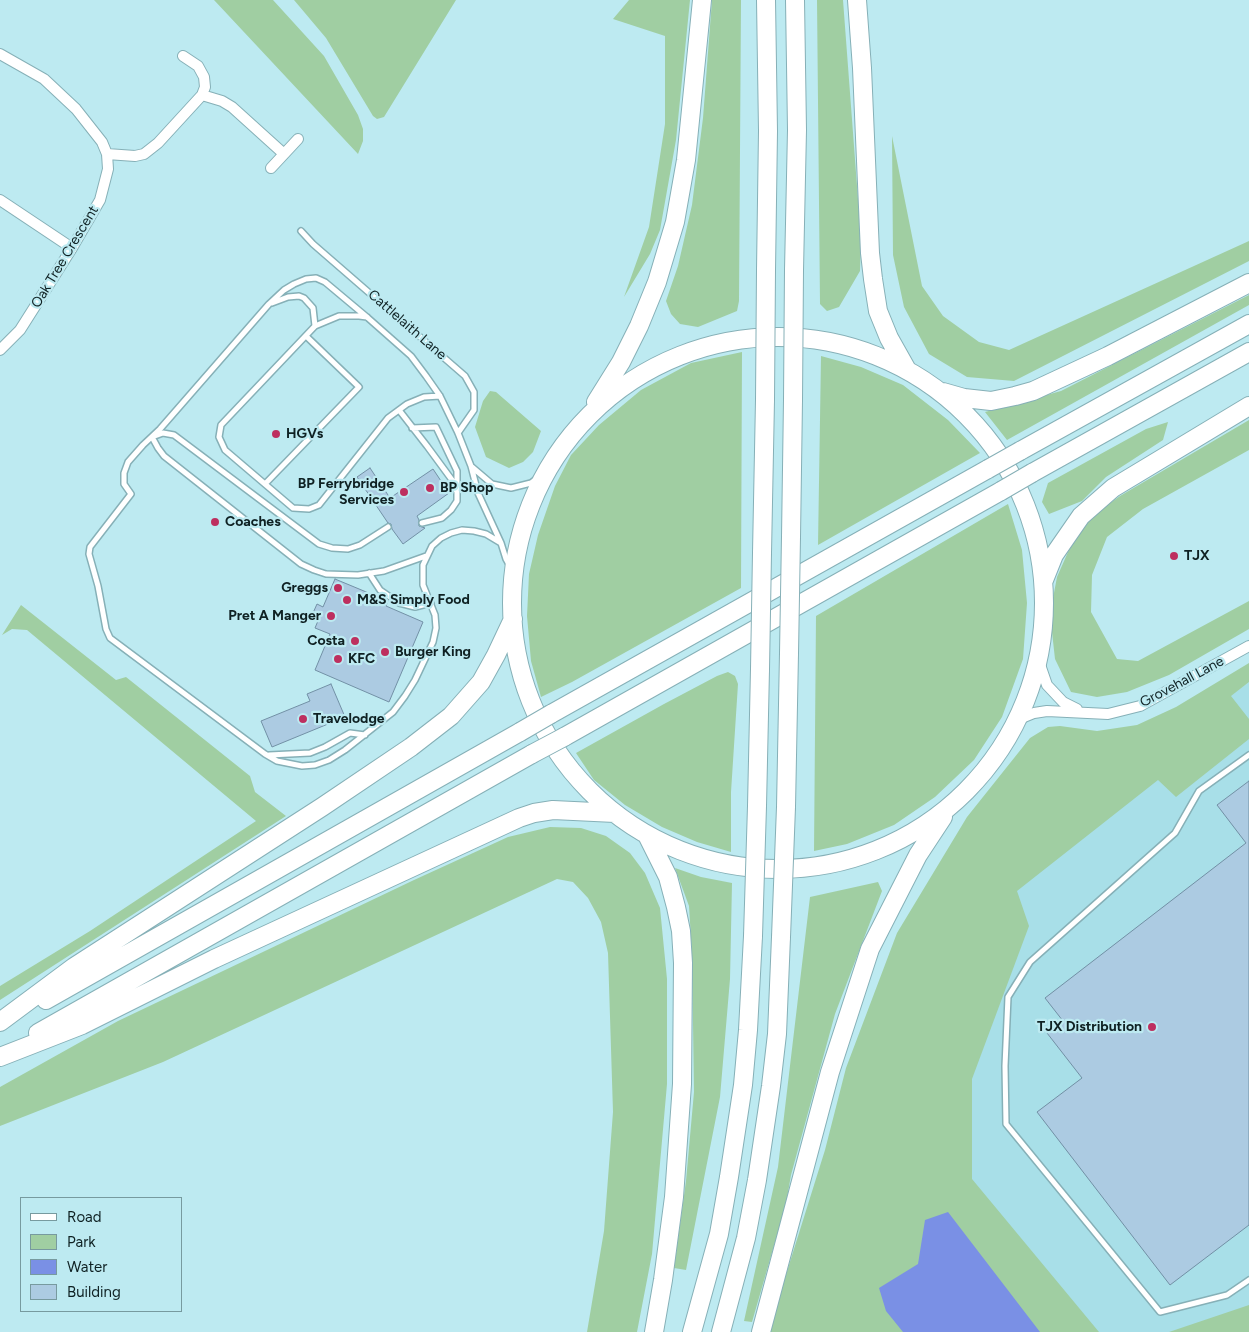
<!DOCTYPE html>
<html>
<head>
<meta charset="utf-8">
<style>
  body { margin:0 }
  #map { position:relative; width:1249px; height:1332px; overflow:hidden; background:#bdeaf1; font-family:Figtree,sans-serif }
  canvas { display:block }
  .legend { position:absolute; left:20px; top:1197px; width:162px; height:115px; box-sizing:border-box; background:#bdeaf1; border:1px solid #779a9f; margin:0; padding:6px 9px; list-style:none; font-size:15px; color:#0f2123 }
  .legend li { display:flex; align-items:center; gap:10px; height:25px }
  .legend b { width:25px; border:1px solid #779a9f }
</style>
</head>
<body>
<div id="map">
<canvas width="1249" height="1332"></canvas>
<ul class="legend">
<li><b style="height:6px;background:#fff"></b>Road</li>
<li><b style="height:14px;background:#a0cea2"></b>Park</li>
<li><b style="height:14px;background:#7a90e5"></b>Water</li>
<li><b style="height:14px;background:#accbe2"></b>Building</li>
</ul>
</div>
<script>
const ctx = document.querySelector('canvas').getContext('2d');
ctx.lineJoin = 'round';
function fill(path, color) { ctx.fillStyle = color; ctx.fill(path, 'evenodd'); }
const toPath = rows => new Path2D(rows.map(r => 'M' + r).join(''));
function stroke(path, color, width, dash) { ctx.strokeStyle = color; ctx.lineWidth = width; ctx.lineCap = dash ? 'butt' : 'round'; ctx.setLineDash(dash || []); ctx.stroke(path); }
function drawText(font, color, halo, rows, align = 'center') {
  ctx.font = font + ' Figtree,sans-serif'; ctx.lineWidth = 4.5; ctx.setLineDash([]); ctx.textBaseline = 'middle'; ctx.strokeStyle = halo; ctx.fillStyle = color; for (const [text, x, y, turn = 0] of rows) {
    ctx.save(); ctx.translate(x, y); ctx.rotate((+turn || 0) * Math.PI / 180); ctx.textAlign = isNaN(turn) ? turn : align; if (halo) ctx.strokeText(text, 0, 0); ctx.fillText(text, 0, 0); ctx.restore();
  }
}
const built = toPath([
  [1249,682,1249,1324,1234,1332,1069,1332,896,1117,989,893,1191,725]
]);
const green = toPath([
  [214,0,273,0,324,56,358,115,363,129,363,141,358,154],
  [294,0,456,0,384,117,377,119,373,116,326,38],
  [629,0,690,0,676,140,660,230,650,254,624,297,649,227,665,124,665,36,613,19],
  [712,0,741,0,739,301,737,311,698,327,680,324,671,314,666,301,678,266,692,205,703,118],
  [817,0,843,0,861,239,860,271,839,307,827,311,820,304],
  [892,136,922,286,943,316,979,342,1009,350,1249,241,1249,261,1014,381,967,377,929,354,904,307,893,255],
  [1249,295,1249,305,1007,440,985,412,1061,391],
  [742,352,741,588,572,682,541,697,531,661,527,616,529,574,538,535,555,486,571,455,599,425,641,390,691,363],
  [821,356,861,367,903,385,948,420,980,453,818,545],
  [490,391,496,392,541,431,533,452,523,462,509,468,486,457,475,427,483,401],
  [1249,420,1249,450,1143,509,1107,537,1092,575,1091,612,1117,659,1138,661,1249,601,1249,629,1169,675,1127,692,1097,697,1071,692,1055,659,1050,614,1057,577,1068,552,1088,519,1120,496],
  [1168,422,1163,440,1106,477,1082,501,1049,514,1042,502,1048,483,1146,429],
  [1008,504,1022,550,1027,603,1023,659,1002,717,974,760,935,797,894,825,847,844,814,851,816,616],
  [21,605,116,680,126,677,250,776,255,792,286,816,0,1000,0,986,90,931,256,821,27,630,12,629,2,635],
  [1249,663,1249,682,1231,696,1249,719,1249,739,1176,797,1158,780,1017,891,1029,926,972,1079,972,1179,1099,1332,768,1332,825,1150,846,1068,897,933,967,817,1030,738,1048,727,1060,726,1097,731,1137,725,1176,707],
  [728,672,735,676,738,684,731,792,731,852,697,842,662,827,625,805,594,780,576,753,664,704,717,676],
  [550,827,581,828,606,836,630,853,645,873,660,908,667,979,667,1084,652,1254,637,1332,587,1332,604,1231,613,1112,608,953,601,922,588,898,573,882,557,879,163,1062,0,1126,0,1087,118,1021,414,880,508,837],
  [675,868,701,877,732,883,730,979,720,1097,686,1270,674,1268,686,1181,694,1092,692,955,689,906],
  [878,882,882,891,835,1014,791,1175,786,1204,752,1322,744,1321,778,1167,810,897],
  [1249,1305,1249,1332,1169,1332]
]);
const water = toPath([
  [948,1212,1040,1332,903,1332,886,1311,879,1288,918,1264,925,1220]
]);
const building = toPath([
  [370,468,390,498,433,469,449,493,417,516,419,520,419,526,425,528,403,544,392,529,391,524,388,523,357,477,370,468],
  [335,579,388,601,386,606,423,622,389,702,315,670,330,634,315,628,320,616,313,613,317,604,323,607,335,579],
  [331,684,345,717,272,747,261,721,310,701,307,694,331,684],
  [1249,781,1249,1225,1170,1285,1037,1112,1082,1078,1047,1033,1063,1021,1045,998,1246,843,1217,805,1249,781]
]);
const lane = toPath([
  [301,231,313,244,465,376,474,392,474,410,458,433],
  [272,303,288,297,299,296,304,298,313,308,315,326],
  [367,317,359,316,339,316,315,326,221,425,219,437,225,450,293,508,309,509,319,505,388,418,407,404,424,397,440,396],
  [399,410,427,446,452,480,457,492,457,501,451,510,442,518,422,523],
  [412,428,436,427,457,471,457,489],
  [472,467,492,484,511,488,531,483,547,471],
  [265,484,359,387,306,336],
  [388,527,360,545,348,549,332,548,319,544,174,435,163,433,152,437,158,448,164,456,301,564,314,570,326,574,358,575,384,571,426,556],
  [501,543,478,493,471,466,458,433,440,396,426,376,411,356,368,318,325,282,316,278,306,279,294,284,284,290,269,304,160,429,143,445,128,462,124,473,124,484,131,494,90,547,89,554,98,586,106,629,110,638,265,754,277,761,302,766,315,765,329,760,345,750,393,712,405,696,415,680,433,642,436,628,435,615,423,585,423,565,432,546,441,538,451,533,462,530,474,531,486,534,501,543,506,559,514,573],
  [369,573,380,590,399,603,415,607,431,603],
  [269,755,310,753,325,747,350,733,365,735],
  [1249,755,1199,791,1175,833,1030,962,1008,997,1005,1066,1006,1124,1160,1312,1227,1295,1249,1280]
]);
const street = toPath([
  [0,54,44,79,76,109,102,142,107,154,108,169,100,200,72,248,20,330,0,350],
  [202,95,222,101,232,107,284,154],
  [107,154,135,156,144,154,158,143,202,95,205,87,204,77,198,66,183,56],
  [271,168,298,139],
  [0,200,72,248],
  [1038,659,1047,685,1063,702,1077,709],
  [1017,720,1034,713,1047,711,1108,714,1140,706,1249,646]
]);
const highway = toPath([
  [857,0,862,68,870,253,873,279,878,311,889,338,907,370],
  [766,270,768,131,766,0],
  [794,270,797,130,795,0],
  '512 603a266 266 0 1 1 532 0a266 266 0 1 1-532 0Z',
  [943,392,964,398,991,401,1015,396,1033,391,1108,356,1249,283],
  [596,402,621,362,639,326,657,282,675,222,686,160,702,0],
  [1020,451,1249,324],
  [1032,473,1249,352],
  [791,537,793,400],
  [762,553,765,400],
  [1044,580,1054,555,1081,516,1113,488,1249,406],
  [551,714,988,469],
  [564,737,1001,491],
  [757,806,760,669],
  [786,807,789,653],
  [647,835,668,877,676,907,681,931,683,963,682,1084,674,1197,663,1280,654,1332],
  [46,1000,520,732],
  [0,1022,74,967,322,807,411,747,451,716,481,682,496,655,513,619],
  [38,1033,532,754],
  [0,1057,82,1025,214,959,519,818,534,813,553,810,615,813],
  [692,1332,719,1234,729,1177,743,1085,748,1030,753,936],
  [721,1332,746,1238,757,1180,771,1086,777,1034,781,937],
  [761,1332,830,1072,870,949,918,855,943,817]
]);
const highwayBridge = toPath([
  [765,400,766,270],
  [793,400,794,270],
  [988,469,1020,451],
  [1001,491,1032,473],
  [789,653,791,537],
  [760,669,762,553],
  [520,732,551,714],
  [532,754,564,737],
  [753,936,757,806],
  [781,937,786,807]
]);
const markers = [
  [276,434,5,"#bd2f5f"],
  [430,488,5,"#bd2f5f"],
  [404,492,5,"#bd2f5f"],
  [215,522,5,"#bd2f5f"],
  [1174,556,5,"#bd2f5f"],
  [338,588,5,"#bd2f5f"],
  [347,600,5,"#bd2f5f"],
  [331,616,5,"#bd2f5f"],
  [355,641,5,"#bd2f5f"],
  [385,652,5,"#bd2f5f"],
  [338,659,5,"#bd2f5f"],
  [303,719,5,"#bd2f5f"],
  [1152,1027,5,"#bd2f5f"]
];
const streetNames = [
  ["Oak Tree Crescent",65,257,-59],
  ["Cattlelaith Lane",407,325,41],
  ["Grovehall Lane",1182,682,-28]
];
const poiNames = [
  ["HGVs",286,434],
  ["BP Ferrybridge",394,484,"right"],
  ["Services",394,500,"right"],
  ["BP Shop",440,488],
  ["Coaches",225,522],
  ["TJX",1184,556],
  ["Greggs",328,588,"right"],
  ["M&S Simply Food",357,600],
  ["Pret A Manger",321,616,"right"],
  ["Costa",345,641,"right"],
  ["Burger King",395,652],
  ["KFC",348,659],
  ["Travelodge",313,719],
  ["TJX Distribution",1142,1027,"right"]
];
fill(built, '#a8dfe8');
fill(green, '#a0cea2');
fill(water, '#7a90e5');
fill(building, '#accbe2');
stroke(building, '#7290a5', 1);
stroke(lane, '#86b0b7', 8);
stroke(street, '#86b0b7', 12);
stroke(highway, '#86b0b7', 20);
stroke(lane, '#fff', 5);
stroke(street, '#fff', 10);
stroke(highway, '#fff', 18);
stroke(highwayBridge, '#86b0b7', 20, []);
stroke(highwayBridge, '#fff', 18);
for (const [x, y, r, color] of markers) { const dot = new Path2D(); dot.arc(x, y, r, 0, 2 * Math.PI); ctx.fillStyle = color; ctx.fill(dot); stroke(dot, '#bdeaf1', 2); }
drawText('14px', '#0f2123', '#bdeaf1', streetNames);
drawText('bold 14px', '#0f2123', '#bdeaf1', poiNames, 'left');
</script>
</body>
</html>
